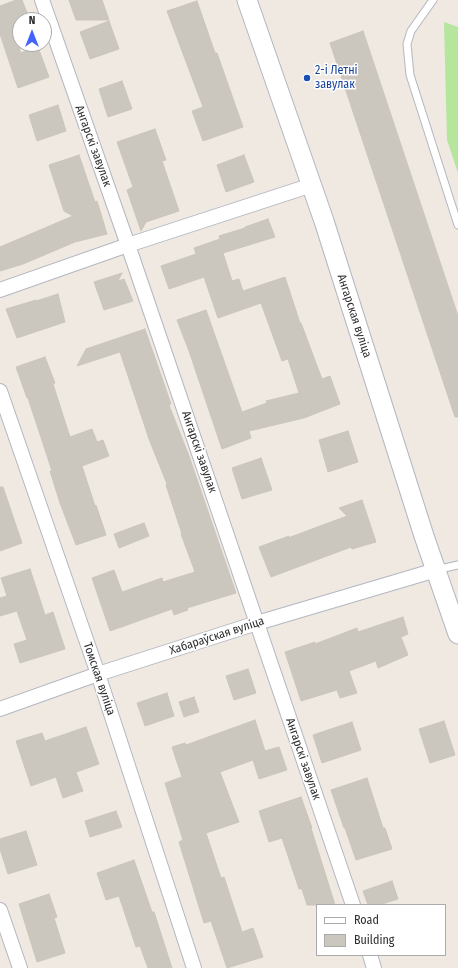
<!DOCTYPE html>
<html>
<head>
<meta charset="utf-8">
<style>
  body { margin:0 }
  #map { position:relative; width:458px; height:968px; overflow:hidden; background:#efe9e1; font-family:"Fira Sans Condensed",sans-serif }
  canvas { display:block }
  .legend { position:absolute; left:316px; top:904px; width:130px; height:52px; box-sizing:border-box; background:#fff; border:1px solid #ababab; margin:0; padding:5px 7px; list-style:none; font-size:12px; color:#2e2e2e }
  .legend li { display:flex; align-items:center; gap:8px; height:20px }
  .legend b { width:20px; border:1px solid #ababab }
  .north { position:absolute; left:12px; top:12px; width:40px; height:40px; box-sizing:border-box; background:#fff; border:1px solid #ababab; border-radius:50%; rotate:0deg; font-size:11px; font-weight:700; line-height:16px; text-align:center; color:#2e2e2e }
  .north::after { content:''; display:block; margin:auto; width:14px; height:18px; background:#4264fb; clip-path:polygon(50% 0,100% 100%,50% 72%,0 100%) }
</style>
</head>
<body>
<div id="map">
<canvas width="458" height="968"></canvas>
<ul class="legend">
<li><b style="height:5px;background:#fff"></b>Road</li>
<li><b style="height:11px;background:#cbc7bf"></b>Building</li>
</ul>
<div class="north">N</div>
</div>
<script>
const ctx = document.querySelector('canvas').getContext('2d');
ctx.lineJoin = 'round';
function fill(path, color) { ctx.fillStyle = color; ctx.fill(path, 'evenodd'); }
const toPath = rows => new Path2D(rows.map(r => 'M' + r).join(''));
function stroke(path, color, width, dash) { ctx.strokeStyle = color; ctx.lineWidth = width; ctx.lineCap = dash ? 'butt' : 'round'; ctx.setLineDash(dash || []); ctx.stroke(path); }
function drawText(font, color, halo, rows, align = 'center') {
  ctx.font = font + ' "Fira Sans Condensed",sans-serif'; ctx.lineWidth = 3; ctx.setLineDash([]); ctx.textBaseline = 'middle'; ctx.strokeStyle = halo; ctx.fillStyle = color; for (const [text, x, y, turn = 0] of rows) {
    ctx.save(); ctx.translate(x, y); ctx.rotate((+turn || 0) * Math.PI / 180); ctx.textAlign = isNaN(turn) ? turn : align; if (halo) ctx.strokeText(text, 0, 0); ctx.fillText(text, 0, 0); ctx.restore();
  }
}
const green = toPath([
  [444,22,458,27,458,173,447,140]
]);
const building = toPath([
  [16,0,22,0,30,20,20,20,20,53,38,47,49,77,18,88,0,34,0,6,16,0],
  [69,0,102,0,109,20,76,20,69,0],
  [197,1,215,53,217,53,243,127,203,141,192,111,203,107,167,11,197,1],
  [109,21,119,49,90,59,80,32,109,21],
  [363,31,458,316,458,417,455,417,330,43,363,31],
  [122,81,132,109,108,117,99,89,122,81],
  [58,105,66,131,37,141,29,115,58,105],
  [155,129,166,160,162,161,179,211,146,222,141,231,127,190,133,187,117,142,155,129],
  [79,155,95,202,97,201,107,234,75,242,23,264,0,271,0,247,73,216,64,211,49,165,79,155],
  [244,155,254,182,226,192,217,165,244,155],
  [268,219,275,237,223,253,232,281,239,279,243,291,285,277,300,323,301,323,322,379,330,376,340,404,304,418,249,431,251,438,222,449,189,351,177,320,206,310,242,412,267,403,266,401,299,393,288,359,282,361,261,303,218,318,204,277,169,289,161,266,196,254,194,248,220,239,219,236,245,228,245,227,268,219],
  [122,273,118,281,124,279,133,301,104,310,94,282,122,273],
  [58,294,65,322,17,338,6,309,36,300,36,301,58,294],
  [145,329,171,404,169,405,189,456,236,593,187,608,188,610,174,615,172,609,110,631,92,578,114,570,122,592,162,578,163,582,195,572,181,534,182,534,166,485,167,484,149,439,120,352,77,366,86,349,145,329],
  [45,357,55,383,53,384,70,437,92,429,97,442,103,440,109,456,82,466,95,506,96,505,106,535,76,545,60,503,50,471,52,471,28,398,27,398,16,367,45,357],
  [348,431,358,462,328,472,319,440,348,431],
  [261,458,272,490,242,499,232,468,261,458],
  [0,487,3,487,22,543,0,551,0,487],
  [362,500,376,542,352,549,351,547,271,577,259,547,289,536,288,538,347,516,339,508,362,500],
  [144,523,149,536,119,548,114,534,144,523],
  [30,569,45,615,53,612,65,649,20,663,14,644,27,640,17,611,0,616,0,598,7,596,1,578,30,569],
  [403,617,408,634,401,637,408,655,378,668,376,661,349,671,357,693,340,698,337,690,301,701,285,652,315,642,315,644,357,628,358,632,403,617],
  [248,669,256,693,234,700,226,676,248,669],
  [167,693,174,716,145,726,137,703,167,693],
  [194,697,199,712,184,717,179,702,194,697],
  [255,720,265,751,279,747,287,770,259,779,253,760,220,772,239,822,206,833,221,878,224,877,242,932,253,928,263,957,227,968,211,921,204,923,179,842,183,840,165,783,182,777,172,747,185,743,186,745,255,720],
  [444,721,455,755,430,763,419,729,444,721],
  [352,722,361,750,322,763,313,735,352,722],
  [86,727,99,764,76,772,83,791,63,798,56,777,31,786,16,741,42,733,45,741,86,727],
  [367,778,383,828,385,828,392,849,356,860,345,828,344,828,331,790,367,778],
  [301,797,312,828,311,828,335,905,307,905,302,889,299,889,282,838,269,842,259,811,301,797],
  [116,811,122,827,90,837,85,821,116,811],
  [26,831,37,865,8,874,0,849,0,839,26,831],
  [134,860,152,912,154,912,172,968,148,968,140,946,136,947,119,896,106,900,97,873,134,860],
  [392,881,398,899,379,905,368,905,363,891,392,881],
  [49,894,57,917,54,918,65,953,37,962,19,904,49,894]
]);
const lane = toPath([
  [433,0,411,31,407,44,410,75,458,225],
  [436,570,458,565]
]);
const street = toPath([
  [42,0,128,245,353,905],
  [0,290,128,245,312,185],
  [0,391,98,674,194,968],
  [0,709,98,674,257,623,436,570],
  [0,910,20,968],
  [370,955,374,968]
]);
const secondary = toPath([
  [247,0,324,221,424,536,458,634]
]);
const markers = [
  [307,78,4,"#1a4fb4"]
];
const transitNames = [
  ["2-і Летні",315,71],
  ["завулак",315,85]
];
const streetNames = [
  ["Ангарскі завулак",93,146,70],
  ["Ангарская вуліца",354,316,72],
  ["Ангарскі завулак",199,452,71],
  ["Хабараўская вуліца",217,636,-18],
  ["Томская вуліца",99,679,71],
  ["Ангарскі завулак",303,759,71]
];
fill(green, '#b6e59e');
fill(building, '#cbc7bf');
stroke(building, '#cbc5ba', 1);
stroke(lane, '#b4b7c1', 9);
stroke(street, '#b4b7c1', 16);
stroke(secondary, '#b4b7c1', 21);
stroke(lane, '#fff', 7);
stroke(street, '#fff', 14);
stroke(secondary, '#fff', 19);
for (const [x, y, r, color] of markers) { const dot = new Path2D(); dot.arc(x, y, r, 0, 2 * Math.PI); ctx.fillStyle = color; ctx.fill(dot); stroke(dot, '#fff', 1.5); }
drawText('12px', '#164399', '#fff', transitNames, 'left');
drawText('12px', '#2e2e2e', '#fff', streetNames);
</script>
</body>
</html>
